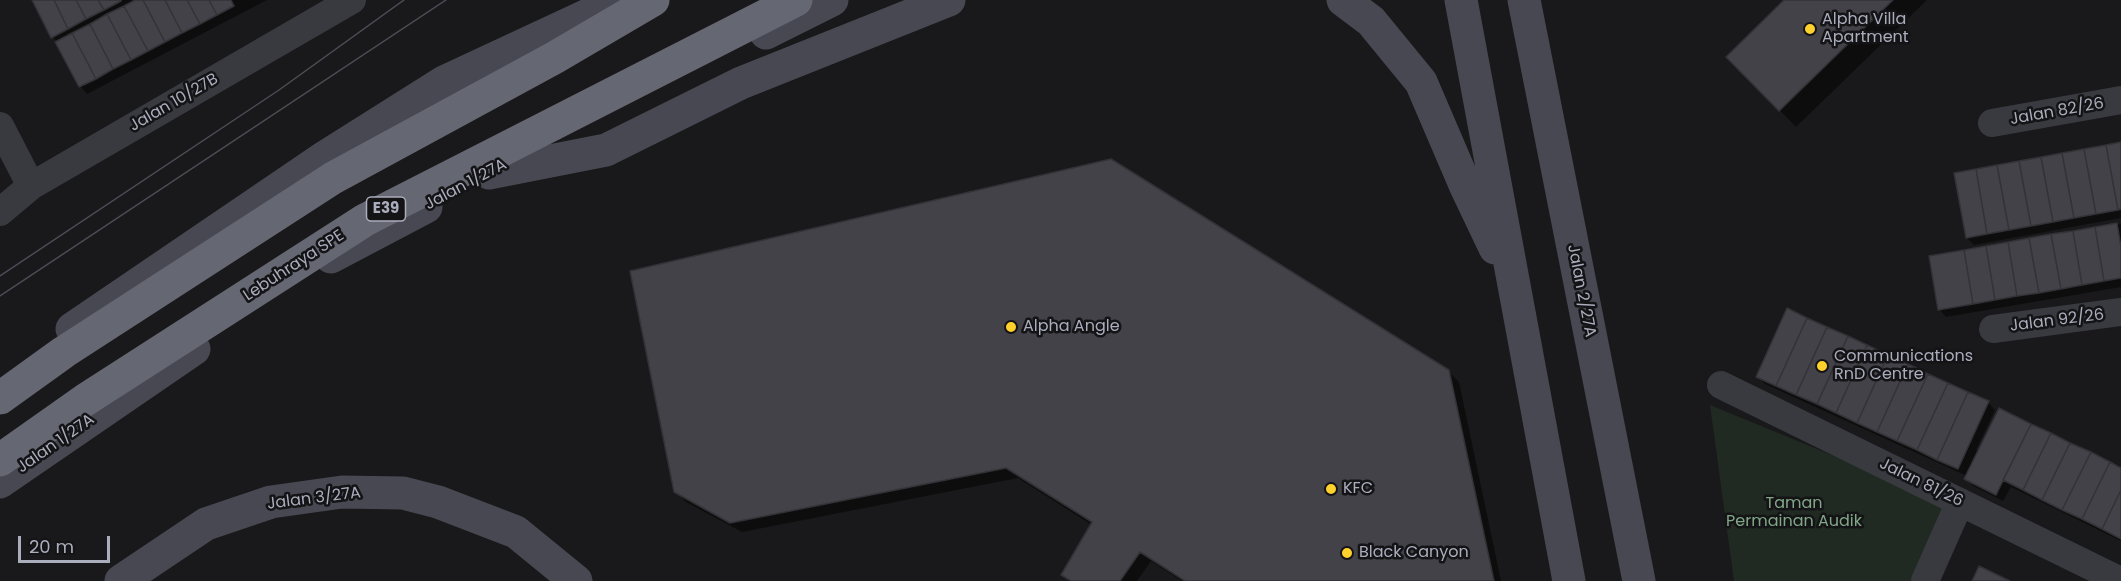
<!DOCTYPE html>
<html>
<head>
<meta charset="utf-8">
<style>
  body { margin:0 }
  #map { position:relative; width:2121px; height:581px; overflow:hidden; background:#19191b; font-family:Poppins,sans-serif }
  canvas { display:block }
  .scale { position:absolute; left:18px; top:536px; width:92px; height:27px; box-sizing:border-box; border:3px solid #aaadbc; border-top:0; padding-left:8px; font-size:18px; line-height:21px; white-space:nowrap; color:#aaadbc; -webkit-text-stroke:4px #141316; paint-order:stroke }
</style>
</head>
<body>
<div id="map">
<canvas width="2121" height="581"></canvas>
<div class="scale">20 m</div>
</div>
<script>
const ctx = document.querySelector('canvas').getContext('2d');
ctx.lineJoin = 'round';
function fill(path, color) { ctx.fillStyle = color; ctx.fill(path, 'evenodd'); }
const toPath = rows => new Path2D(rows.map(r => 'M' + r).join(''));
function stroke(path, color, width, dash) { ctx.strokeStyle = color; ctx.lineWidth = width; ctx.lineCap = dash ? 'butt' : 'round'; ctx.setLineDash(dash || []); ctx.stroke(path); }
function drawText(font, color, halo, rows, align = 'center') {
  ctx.font = font + ' Poppins,sans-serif'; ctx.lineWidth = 5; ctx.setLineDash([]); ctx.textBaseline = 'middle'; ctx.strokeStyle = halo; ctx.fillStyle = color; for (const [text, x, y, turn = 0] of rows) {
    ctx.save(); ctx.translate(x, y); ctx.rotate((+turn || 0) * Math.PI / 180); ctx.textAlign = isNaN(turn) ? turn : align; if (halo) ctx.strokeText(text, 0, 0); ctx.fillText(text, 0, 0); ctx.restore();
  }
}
const green = toPath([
  [1710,405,1951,504,1916,581,1734,581]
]);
const shadow = toPath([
  [34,0,267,0,87,94,80,86],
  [1787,0,1927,0,1796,127,1728,57],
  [2121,143,2121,218,1974,245,1967,238],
  [2121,224,2121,287,1946,317,1939,309,1931,257],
  [1448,371,1459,382,1501,581,1182,581,1151,561,1137,581,1069,581,1063,574,1092,525,1018,478,742,532,686,502,676,491],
  [1757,376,1988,402,1995,410,1976,450,2121,470,2121,541,2011,487,2003,501,1973,486,1966,479,1967,476,1765,384]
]);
const building = toPath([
  [32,0,54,0,68,29,51,38,32,0],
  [54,0,76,0,86,19,68,29,54,0],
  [76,0,98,0,104,10,86,19,76,0],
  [98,0,121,0,121,1,104,10,98,0],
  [135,0,143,0,165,42,148,51,124,6,135,0],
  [143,0,165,0,182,33,165,42,143,0],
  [165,0,187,0,200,24,182,33,165,0],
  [187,0,209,0,217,15,200,24,187,0],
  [209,0,231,0,234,6,217,15,209,0],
  [1784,0,1893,0,1779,111,1726,57,1784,0],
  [124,6,148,51,131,60,107,14,124,6],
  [107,14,131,60,113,69,90,24,107,14],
  [90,24,113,69,96,79,72,33,90,24],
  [72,33,96,79,79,87,55,42,72,33],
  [2121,142,2121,209,2118,210,2106,145,2121,142],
  [2106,145,2118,210,2096,214,2084,149,2106,145],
  [2084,149,2096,214,2074,218,2062,153,2084,149],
  [2062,153,2074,218,2053,222,2041,157,2062,153],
  [2041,157,2053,222,2031,226,2019,161,2041,157],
  [1111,159,1449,370,1494,581,1185,581,1140,552,1120,581,1071,581,1061,575,1092,522,1006,468,730,523,674,492,630,271,1111,159],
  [2019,161,2031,226,2009,230,1997,165,2019,161],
  [1997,165,2009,230,1987,234,1976,169,1997,165],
  [1976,169,1987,234,1966,238,1954,173,1976,169],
  [2117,223,2121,247,2121,278,2104,281,2095,227,2117,223],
  [2095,227,2104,281,2082,285,2073,231,2095,227],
  [2073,231,2082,285,2061,289,2051,234,2073,231],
  [2051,234,2061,289,2039,293,2029,238,2051,234],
  [2029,238,2039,293,2017,296,2008,242,2029,238],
  [2008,242,2017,296,1995,300,1986,246,2008,242],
  [1986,246,1995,300,1973,304,1964,250,1986,246],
  [1964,250,1973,304,1938,310,1929,256,1964,250],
  [1787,308,1807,318,1776,386,1756,377,1787,308],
  [1807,318,1827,327,1796,395,1776,386,1807,318],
  [1827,327,1848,336,1817,404,1796,395,1827,327],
  [1848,336,1867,345,1836,413,1817,404,1848,336],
  [1867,345,1888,355,1857,423,1836,413,1867,345],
  [1888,355,1908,364,1877,432,1857,423,1888,355],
  [1908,364,1928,374,1897,441,1877,432,1908,364],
  [1928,374,1948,383,1917,450,1897,441,1928,374],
  [1948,383,1968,392,1937,460,1917,450,1948,383],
  [1968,392,1989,401,1958,469,1937,460,1968,392],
  [1999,408,2031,424,1996,495,1964,479,1999,408],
  [2031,424,2051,433,2023,490,2003,480,2031,424],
  [2051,433,2070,443,2042,500,2023,490,2051,433],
  [2070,443,2091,452,2062,510,2042,500,2070,443],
  [2091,452,2110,462,2082,519,2062,510,2091,452],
  [2110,462,2121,468,2121,490,2102,529,2082,519,2110,462],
  [2121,490,2121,539,2102,529,2121,490],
  [1979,566,2010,581,1972,581,1979,566]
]);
const street = toPath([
  [1992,123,2121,100],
  [0,126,31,186],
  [0,212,31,186,352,0],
  [1993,329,2121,312],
  [1721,385,2121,581],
  [1925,581,1960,502]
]);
const secondary = toPath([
  [1343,0,1371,21,1421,82,1466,187,1495,248],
  [1461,0,1569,581],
  [1524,0,1639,581],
  [766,33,832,0],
  [489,173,606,150,741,83,949,0],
  [331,257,426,207],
  [72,329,325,157,444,82,620,0],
  [0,482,194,349],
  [121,581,206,524,271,502,342,492,403,493,438,502,516,532,576,581]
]);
const highway = toPath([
  [0,398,64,352,333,178,554,58,653,0],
  [0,460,85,400,365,220,796,0]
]);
const tram = toPath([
  [0,276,279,90,404,0],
  [0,296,446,0]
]);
const markers = [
  [1810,29,6,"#ffd12d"],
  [1011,327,6,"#ffd12d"],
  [1822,366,6,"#ffd12d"],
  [1331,489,6,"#ffd12d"],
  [1347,553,6,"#ffd12d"]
];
const shields = [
  [386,209,39]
];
const shieldNames = [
  ["E39",386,209]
];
const poiNames = [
  ["Alpha Villa",1822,20],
  ["Apartment",1822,38],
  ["Alpha Angle",1023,327],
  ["Communications",1834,357],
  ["RnD Centre",1834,375],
  ["KFC",1343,489],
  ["Black Canyon",1359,553]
];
const streetNames = [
  ["Jalan 10/27B",174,103,-30],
  ["Jalan 82/26",2057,112,-10],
  ["Jalan 1/27A",466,185,-28],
  ["Lebuhraya SPE",294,266,-33],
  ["Jalan 2/27A",1581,291,79],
  ["Jalan 92/26",2057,321,-7],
  ["Jalan 1/27A",56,444,-35],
  ["Jalan 81/26",1921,483,26],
  ["Jalan 3/27A",314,499,-7]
];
const parkNames = [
  ["Taman",1794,504],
  ["Permainan Audik",1794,522]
];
fill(green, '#202a22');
fill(shadow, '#0007');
fill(building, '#434248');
stroke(building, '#333237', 1.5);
stroke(street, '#393a40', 28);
stroke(secondary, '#474851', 33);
stroke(highway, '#656772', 33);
stroke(tram, '#4c4d56', 1.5);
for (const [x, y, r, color] of markers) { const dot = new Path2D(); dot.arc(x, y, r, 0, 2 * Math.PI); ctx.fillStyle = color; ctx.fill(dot); stroke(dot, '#141316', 2); }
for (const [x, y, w] of shields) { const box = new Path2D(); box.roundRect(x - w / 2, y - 12, w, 24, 4.5); ctx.fillStyle = '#141316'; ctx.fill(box); stroke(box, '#aaadbc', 1.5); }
drawText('bold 15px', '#aaadbc', null, shieldNames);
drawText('16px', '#aaadbc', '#141316', poiNames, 'left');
drawText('16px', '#aaadbc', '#141316', streetNames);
drawText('16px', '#80a887', '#141316', parkNames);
</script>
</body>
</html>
